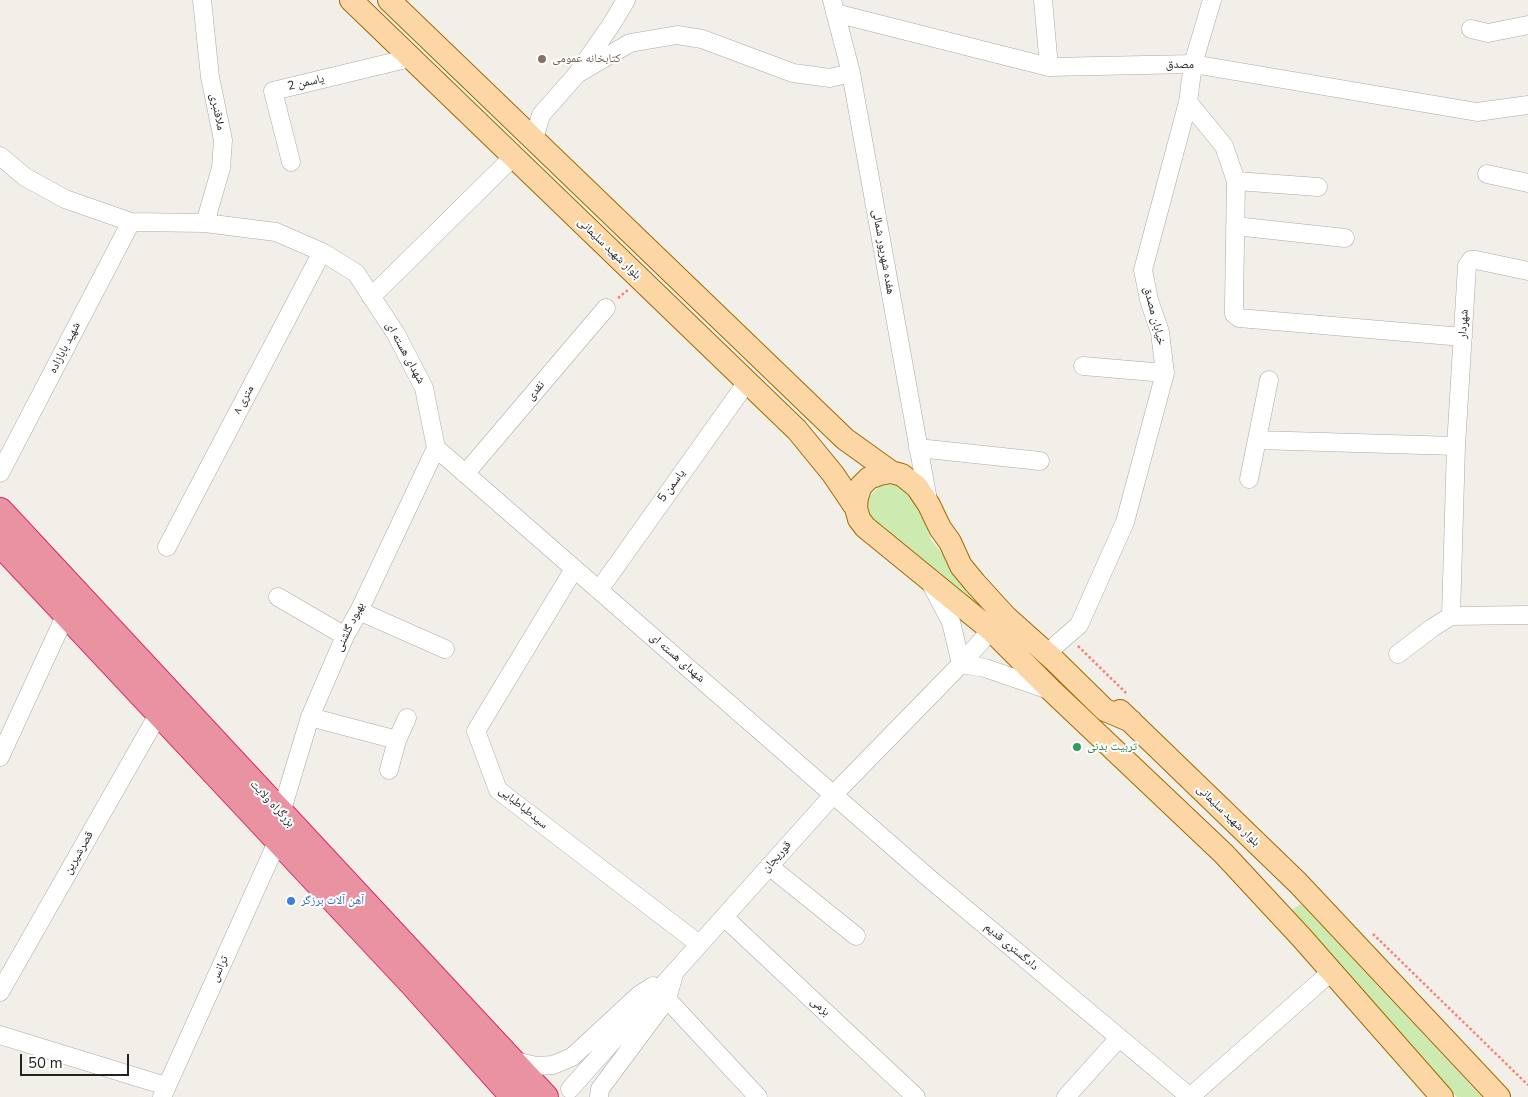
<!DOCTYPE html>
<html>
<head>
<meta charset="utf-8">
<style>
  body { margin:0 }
  #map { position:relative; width:1528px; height:1097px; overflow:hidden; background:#f2efe9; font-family:"Nunito Sans",sans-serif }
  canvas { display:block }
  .scale { position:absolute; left:20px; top:1054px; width:109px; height:22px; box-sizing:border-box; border:2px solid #222; border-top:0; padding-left:6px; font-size:15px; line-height:18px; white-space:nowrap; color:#222; -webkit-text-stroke:4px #fff; paint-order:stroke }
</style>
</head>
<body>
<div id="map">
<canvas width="1528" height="1097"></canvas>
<div class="scale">50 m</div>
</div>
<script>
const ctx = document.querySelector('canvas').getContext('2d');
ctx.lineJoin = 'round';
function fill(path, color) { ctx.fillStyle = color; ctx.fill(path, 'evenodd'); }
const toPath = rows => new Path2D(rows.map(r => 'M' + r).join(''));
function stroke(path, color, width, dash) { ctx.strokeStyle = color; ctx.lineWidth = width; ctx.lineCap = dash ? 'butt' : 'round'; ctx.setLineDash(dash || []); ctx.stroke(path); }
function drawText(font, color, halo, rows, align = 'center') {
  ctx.font = font + ' "Nunito Sans","Noto Naskh Arabic",sans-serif'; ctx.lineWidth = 4; ctx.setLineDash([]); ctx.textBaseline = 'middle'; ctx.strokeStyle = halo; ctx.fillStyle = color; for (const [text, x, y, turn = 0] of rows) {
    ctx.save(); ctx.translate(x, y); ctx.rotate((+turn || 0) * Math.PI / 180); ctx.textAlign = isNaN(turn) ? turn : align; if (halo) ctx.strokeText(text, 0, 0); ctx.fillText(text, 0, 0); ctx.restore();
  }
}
const grass = toPath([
  [892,484,904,485,917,501,931,540,981,601,979,606,870,525,866,504,869,497,879,487],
  [1301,904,1482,1097,1457,1097,1288,912]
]);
const path = toPath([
  [618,298,628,290],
  [1078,646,1126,693],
  [1373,934,1528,1085]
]);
const minor = toPath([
  [202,0,210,77,223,140,221,168,205,223],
  [832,0,851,73,928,500],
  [1043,0,1049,67],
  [835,13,1049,67,1193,64,1477,112,1528,105],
  [1471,29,1488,33,1528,25],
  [577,74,630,43,677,35,702,39,793,73,830,78,851,73],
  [1188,102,1224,146,1236,181,1318,187],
  [534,139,541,115,577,74,611,25,626,0],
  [0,156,25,177,65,199,131,222,205,223,276,232,322,252,356,273,396,334,424,388,436,448,930,879,1190,1097],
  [291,162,273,91,410,58],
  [1487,174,1528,183],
  [1236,181,1234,305,1234,314,1239,318,1463,337],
  [1235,226,1345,238],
  [371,297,513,157],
  [1083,366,1165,373],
  [1257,440,1456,446],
  [918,448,1040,461],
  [0,473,131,222],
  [465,474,606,308],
  [1249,479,1269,380],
  [167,547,322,252],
  [574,569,476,731,498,790,699,944],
  [931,584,951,622,961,664,985,668,1052,691],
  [599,590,747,382],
  [278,597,345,636],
  [359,611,445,649],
  [1451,616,1456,446,1467,266,1471,260,1476,260,1528,271],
  [1056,645,1079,625,1125,522,1165,373,1160,332,1149,300,1143,270,1188,102,1193,64,1212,0],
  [1398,654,1432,628,1451,616,1528,615],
  [310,717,397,740],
  [0,757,66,614],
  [389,770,397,740,407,718],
  [281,813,310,717,345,636,359,611,436,448],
  [769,866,856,936],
  [724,917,916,1097],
  [0,992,159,713],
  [667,999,758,1097],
  [0,1035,166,1086],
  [511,1060,536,1066,553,1065,572,1057,639,995,653,986],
  [570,1089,834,794,961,664,991,630],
  [162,1097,278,840],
  [599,1097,600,1089,667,999,673,978],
  [1066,1097,1119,1038],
  [1190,1097,1331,972]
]);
const major = toPath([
  [351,0,797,430,833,474,856,508],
  [389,0,845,439,891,472],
  [1120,711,1298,883,1499,1097],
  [1131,721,1105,710,1053,659,1006,617,975,583,961,566,950,542,940,528,929,505,917,487,902,475,891,472,880,474,869,478,861,486,857,497,856,508,859,519,865,527,991,630,1052,691,1224,854,1302,938,1442,1097]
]);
const highway = toPath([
  [0,511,545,1097],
  [0,543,413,984,514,1097]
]);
const markers = [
  [542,59,5,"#8d6e63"],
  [1077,747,5,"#2e9e5b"],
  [291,901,5,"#3f7fe0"]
];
const educationNames = [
  ["کتابخانه عمومی",552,59]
];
const streetNames = [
  ["مصدق",1180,65,1],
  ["یاسمن 2",306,83,-13],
  ["ملاقنبری",217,112,79],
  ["بلوار شهید سلیمانی",609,249,44],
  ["هفده شهریور شمالی",883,252,80],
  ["خیابان مصدق",1154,316,76],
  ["شهردار",1464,324,-86],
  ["شهید بابازاده",65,348,-63],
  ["شهدای هسته ای",405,353,61],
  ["نقدی",536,391,-50],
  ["۸ متری",244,400,-62],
  ["یاسمن 5",672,486,-54],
  ["بهبود گلشنی",350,627,-64],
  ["شهدای هسته ای",677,658,41],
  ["بزرگراه ولایت",272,804,47],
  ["سیدطباطبایی",523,808,39],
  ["بلوار شهید سلیمانی",1228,816,44],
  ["قصرشیرین",79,853,-60],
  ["قوریجان",777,857,-48],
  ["دادگستری قدیم",1011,947,40],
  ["ترانس",220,969,-66],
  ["بزمی",820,1007,43]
];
const leisureNames = [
  ["تربیت بدنی",1087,747]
];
const shopNames = [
  ["آهن آلات برزگر",301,901]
];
fill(grass, '#cdebb0');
stroke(minor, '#a9a9a9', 19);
stroke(major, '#a06b00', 24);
stroke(highway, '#dc2a67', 28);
stroke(path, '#fa8072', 2.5, [2.5, 2.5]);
stroke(minor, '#fff', 18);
stroke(major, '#fcd6a4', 22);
stroke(highway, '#e892a2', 26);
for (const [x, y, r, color] of markers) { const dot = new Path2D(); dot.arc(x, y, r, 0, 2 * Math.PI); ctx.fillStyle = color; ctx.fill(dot); stroke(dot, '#fff', 2); }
drawText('12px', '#785e54', '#fff', educationNames, 'left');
drawText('12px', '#222', '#fff', streetNames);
drawText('12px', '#27864d', '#fff', leisureNames, 'left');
drawText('12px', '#366cbe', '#fff', shopNames, 'left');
</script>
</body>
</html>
